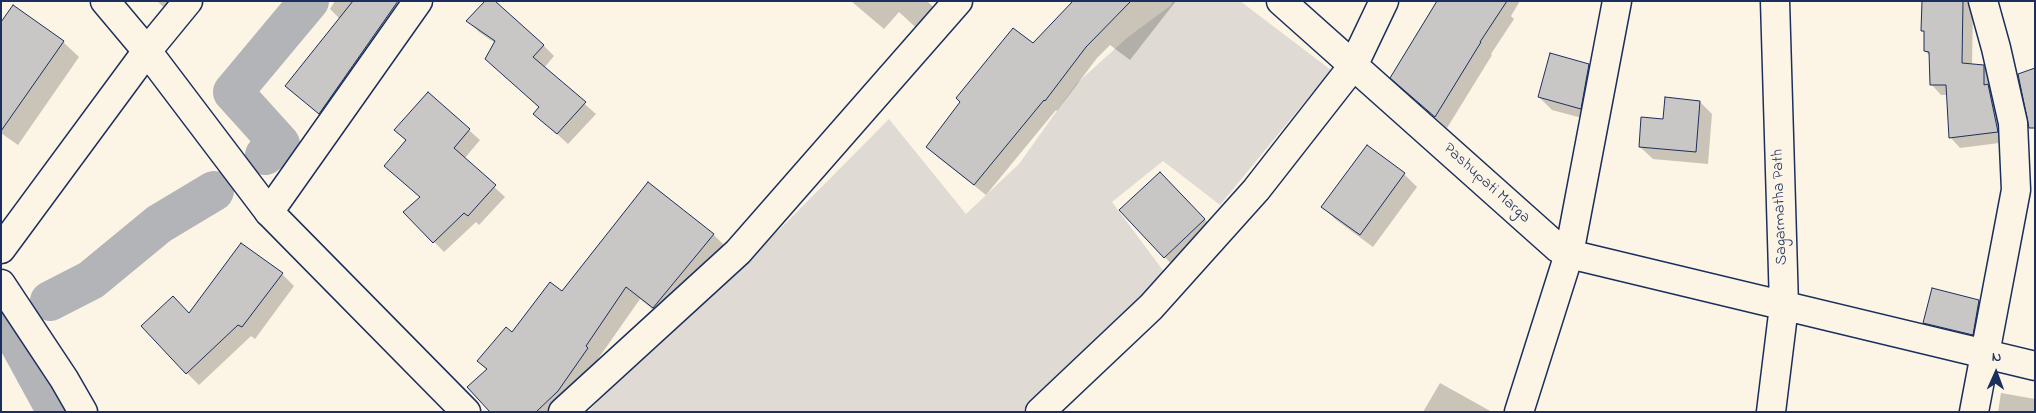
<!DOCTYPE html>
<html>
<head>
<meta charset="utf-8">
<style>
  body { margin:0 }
  #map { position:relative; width:2036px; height:413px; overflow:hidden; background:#fcf5e5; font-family:"Indie Flower",sans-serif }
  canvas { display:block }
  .frame { position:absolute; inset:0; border:2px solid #1b2f5e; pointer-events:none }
  .north { position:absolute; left:1971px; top:348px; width:50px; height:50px; -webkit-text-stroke:4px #fcf5e5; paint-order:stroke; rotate:2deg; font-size:14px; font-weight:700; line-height:20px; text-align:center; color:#1b2f5e }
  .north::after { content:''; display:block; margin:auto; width:18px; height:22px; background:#1b2f5e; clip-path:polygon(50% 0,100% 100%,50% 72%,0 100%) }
</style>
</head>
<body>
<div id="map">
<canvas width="2036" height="413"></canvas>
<div class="frame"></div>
<div class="north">N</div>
</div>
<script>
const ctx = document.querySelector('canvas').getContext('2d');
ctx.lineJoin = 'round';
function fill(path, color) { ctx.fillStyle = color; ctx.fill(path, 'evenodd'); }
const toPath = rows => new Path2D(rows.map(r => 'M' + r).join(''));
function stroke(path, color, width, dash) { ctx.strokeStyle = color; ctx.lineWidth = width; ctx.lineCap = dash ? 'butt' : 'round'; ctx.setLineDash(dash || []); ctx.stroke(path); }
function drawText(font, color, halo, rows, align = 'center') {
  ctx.font = font + ' "Indie Flower",sans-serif'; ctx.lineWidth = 4; ctx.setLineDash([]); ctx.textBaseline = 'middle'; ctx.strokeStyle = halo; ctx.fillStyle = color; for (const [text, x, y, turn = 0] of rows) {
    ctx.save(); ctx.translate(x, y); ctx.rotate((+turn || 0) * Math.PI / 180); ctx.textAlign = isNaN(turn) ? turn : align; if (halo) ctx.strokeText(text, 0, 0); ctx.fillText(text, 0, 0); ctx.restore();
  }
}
const green = toPath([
  [1173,1,1240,1,1331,70,1220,205,1163,161,1112,202,1165,273,1043,394,1022,412,588,412,606,392,780,229,889,119,966,214,1019,164,1076,84,1128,37,1170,6]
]);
const shadow = toPath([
  [157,1,200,1,179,22],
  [335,1,393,1,408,16,332,125,286,86,340,19,330,9],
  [851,1,927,1,945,18,925,36,899,12,884,29],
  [1075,1,1176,1,1130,60,1110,45,1097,58,1057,111,1056,110,986,195,939,158,927,147],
  [1437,1,1520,1,1511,16,1514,19,1491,54,1492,55,1447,128,1404,89,1438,3],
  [1923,1,1968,1,1973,6,1972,65,1983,66,1993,76,2007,142,1960,148,1951,138,1948,95,1941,95,1932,85,1930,56,1925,51,1925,33,1922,30],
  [13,7,63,42,79,57,18,145,1,133,1,24],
  [468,21,543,45,554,56,544,68,596,114,568,144,535,114,540,108,487,59,495,43,479,32],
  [1588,65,1601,78,1593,121,1552,110,1539,97],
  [428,94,480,140,464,159,505,197,479,225,476,222,444,252,405,212,421,197,407,141,396,130],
  [1700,102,1712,114,1708,164,1653,159,1640,147,1664,121],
  [1367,147,1404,174,1417,187,1373,247,1335,219,1323,207],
  [648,184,714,235,727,248,667,321,640,299,598,359,601,362,563,412,491,412,487,370,478,361,562,292],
  [1173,186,1217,232,1177,270,1121,210],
  [282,274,294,286,255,339,251,336,199,385,187,373,190,315],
  [1979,301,1991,313,1985,347,1936,335,1924,323],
  [1440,383,1492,412,1423,412],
  [2001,393,2035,399,2035,412,1998,412]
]);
const canal = toPath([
  [265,155,280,144,233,92,309,1],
  [50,301,91,280,159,224,214,191],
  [8,322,57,412]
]);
const building = toPath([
  [353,1,398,1,319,114,285,86,353,1],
  [485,1,495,1,544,45,533,57,586,102,557,134,533,114,539,107,485,59,495,41,466,21,485,1],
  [1073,1,1131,1,1086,47,1045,101,1044,100,974,185,926,147,960,102,956,98,1013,28,1033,43,1073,1],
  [1437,1,1507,1,1480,42,1481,42,1435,117,1390,78,1437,1],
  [1922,1,1963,1,1962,63,1984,65,1984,85,1988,84,1998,132,1949,138,1946,85,1930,85,1929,52,1924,51,1924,31,1921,31,1922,1],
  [13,5,64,41,1,131,1,22,13,5],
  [1550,53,1589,64,1581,109,1538,97,1550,53],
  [2035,68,2035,128,2029,128,2018,74,2035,68],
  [428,92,470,129,454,148,496,185,468,216,464,213,433,243,403,212,420,197,384,166,406,140,394,130,428,92],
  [1665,97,1700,101,1696,152,1639,147,1641,117,1663,119,1665,97],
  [1367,145,1405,173,1360,235,1321,207,1367,145],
  [1160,172,1205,219,1164,258,1119,210,1160,172],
  [648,182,714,234,653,308,626,287,586,346,588,348,558,391,536,412,490,412,467,387,487,369,477,361,506,327,512,332,550,282,562,291,648,182],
  [241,243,283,273,242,327,238,325,186,374,141,326,173,296,189,313,241,243],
  [1932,288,1979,300,1973,335,1923,323,1932,288]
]);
const minor = toPath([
  [1281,1,1558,248,1569,254,1519,412],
  [1617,1,1569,254,2035,366],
  [269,212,418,1],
  [1,249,147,51,188,1],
  [1,284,64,379,83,412],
  [563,412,738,252,958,1],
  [1040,412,1151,307,1256,190,1353,66,1384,1],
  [1771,412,1784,306,1775,1],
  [1974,412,2016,190,2013,123,1996,48,1983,1]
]);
const tertiary = toPath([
  [105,1,147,51,269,212,466,412]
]);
const streetNames = [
  ["Pashupati Marga",1486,184,42],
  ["Sagarmatha Path",1781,207,-92]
];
fill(green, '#dfdbd4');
fill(shadow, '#0003');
stroke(canal, '#b2b4b8', 40);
fill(building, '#c8c7c6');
stroke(building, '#1b2f5e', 1);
stroke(minor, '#1b2f5e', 31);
stroke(tertiary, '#1b2f5e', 31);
stroke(minor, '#fcf5e5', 28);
stroke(tertiary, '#fcf5e5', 28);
drawText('16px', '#1b2f5e', '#fcf5e5', streetNames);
</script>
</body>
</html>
